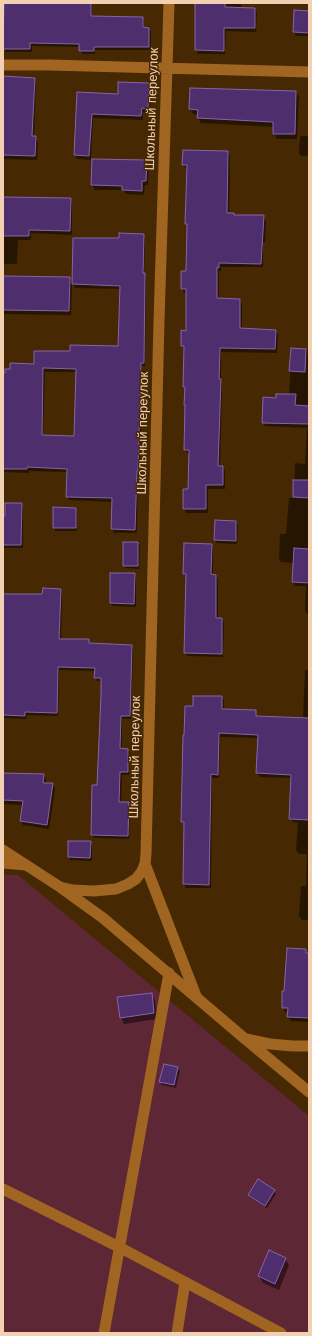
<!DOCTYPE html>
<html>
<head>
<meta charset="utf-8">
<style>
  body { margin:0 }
  #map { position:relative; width:312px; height:1336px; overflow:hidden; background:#462803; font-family:"Work Sans",sans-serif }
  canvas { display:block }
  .frame { position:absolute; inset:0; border:4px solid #f2d1b2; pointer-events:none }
</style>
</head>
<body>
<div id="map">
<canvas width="312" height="1336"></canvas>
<div class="frame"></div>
</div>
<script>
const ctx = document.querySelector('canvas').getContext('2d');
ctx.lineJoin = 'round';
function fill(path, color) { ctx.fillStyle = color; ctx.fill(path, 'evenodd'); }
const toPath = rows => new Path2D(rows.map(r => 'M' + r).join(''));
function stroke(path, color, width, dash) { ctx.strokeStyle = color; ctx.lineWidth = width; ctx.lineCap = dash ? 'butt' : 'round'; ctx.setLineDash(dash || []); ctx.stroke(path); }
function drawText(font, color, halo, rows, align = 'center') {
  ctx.font = font + ' "Work Sans",sans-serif'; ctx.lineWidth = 3; ctx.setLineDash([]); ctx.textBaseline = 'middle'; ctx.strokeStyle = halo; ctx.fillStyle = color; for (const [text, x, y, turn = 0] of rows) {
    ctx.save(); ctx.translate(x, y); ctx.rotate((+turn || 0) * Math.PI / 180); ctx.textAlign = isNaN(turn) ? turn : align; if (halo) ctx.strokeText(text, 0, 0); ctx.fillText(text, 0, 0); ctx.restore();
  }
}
const green = toPath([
  [3,875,18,875,309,1116,309,1333,3,1333]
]);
const shadow = toPath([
  [5,3,92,3,92,17,142,18,144,21,144,28,149,29,151,32,151,50,95,50,95,54,82,54,80,47,32,46,32,52,6,52,4,48],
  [197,3,241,3,241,8,254,9,257,13,256,32,226,31,225,54,198,54,196,50],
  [309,12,309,36,296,36,294,32],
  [34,79,36,83,34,137,38,142,37,160,3,159,3,84],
  [148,84,151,88,150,112,143,112,143,120,93,118,91,160,77,159,75,155,78,93,119,95],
  [296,92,299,97,297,139,277,139,274,133,274,127,201,123,198,117,199,115,193,114,190,109],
  [300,136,309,136,309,156,301,156,299,153],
  [228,152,230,156,229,214,234,216,263,216,266,221,265,242,263,242,263,267,221,267,221,271,219,271,219,299,240,300,242,304,242,329,276,331,278,335,277,353,221,352,221,381,222,384,220,467,223,467,225,471,225,489,208,489,208,513,186,513,184,509,189,490,190,454,188,454,185,450,186,406,186,389,184,387,184,349,182,345,187,332,187,293,184,293,182,289,182,272,187,272,188,228,186,224,188,169,186,169,183,165],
  [93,160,146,161,149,166,148,185,145,185,144,195,126,194,123,190,95,190,92,185],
  [3,198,70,199,72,203,72,235,31,233,31,240,18,240,17,264,3,264],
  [143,235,145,239,144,274,146,278,145,366,142,366,140,474,138,474,137,533,114,533,112,529,112,502,69,500,67,496,68,472,29,471,29,473,3,472,3,374,71,352,119,347,121,289,75,288,73,284,74,239,120,239],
  [45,372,76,372,75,437,43,436],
  [3,277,69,278,72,282,71,315,3,314],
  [292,349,309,350,309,614,307,614,305,610,306,586,295,586,293,582,294,563,281,562,279,558,280,534,286,534,289,498,294,498,295,463,305,464,307,428,265,426,263,422,277,399,289,395],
  [21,504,23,507,23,548,3,548,3,517,6,517],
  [75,509,77,512,77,531,55,531,54,528],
  [236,522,238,525,237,544,217,543,215,540],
  [138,543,140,546,139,569,125,568,124,565],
  [211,545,213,548,213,575,216,575,218,579,218,619,222,619,224,623,223,657,187,656,185,652,186,577,184,573],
  [134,574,136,577,136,607,112,606,111,603],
  [60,590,62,593,61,640,88,640,90,643,131,646,133,649,131,719,122,719,122,750,128,750,130,753,129,775,122,775,121,803,128,803,130,807,129,839,94,838,92,835,98,786,102,681,97,681,95,678,96,671,59,670,58,716,27,715,26,719,3,718,3,595,43,595],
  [309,668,309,920,302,920,299,916,301,886,306,886,307,854,299,854,296,850,298,823,293,822,290,819,292,778,260,777,257,773,259,738,220,737,219,778,212,778,211,888,186,888,184,884,185,825,182,821,194,707,222,697,224,701,224,710,255,711,257,717,303,719,305,670,309,670],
  [3,774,44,775,46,780,46,784,53,784,55,789,49,829,23,825,21,820,23,805,3,804],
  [69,842,90,842,92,845,92,861,70,860,69,857],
  [306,950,309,954,309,1022,291,1021,288,1017,289,1012,285,1012,283,1008,285,992],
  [151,994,155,1000,157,1019,124,1024,121,1017],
  [164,1065,178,1068,180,1071,176,1088,162,1085,160,1082],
  [274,1191,276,1194,267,1208,251,1198,249,1195],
  [285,1259,289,1265,279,1290,263,1283,259,1276]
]);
const building = toPath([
  [4,3,91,3,91,16,143,17,143,27,149,28,149,47,94,47,94,51,79,51,79,44,30,43,30,49,3,49,4,3],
  [195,3,225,3,225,7,255,8,255,28,224,28,224,51,195,50,195,3],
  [294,10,309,11,309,33,293,32,294,10],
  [3,76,35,78,32,136,36,136,35,156,3,155,3,76],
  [118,82,149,83,148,109,142,108,141,116,92,114,89,156,74,155,77,92,118,94,118,82],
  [190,88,296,91,295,134,273,134,273,122,197,118,198,110,189,109,190,88],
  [183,150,228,151,227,213,234,213,234,215,264,215,261,264,219,263,219,268,217,267,217,298,240,299,240,328,276,330,275,349,220,348,219,379,221,379,218,466,223,466,223,485,206,485,206,509,183,509,183,489,188,489,189,450,184,450,185,405,184,405,185,387,183,387,184,346,181,346,181,330,186,331,186,289,181,289,181,271,186,271,187,224,185,224,187,165,182,165,183,150],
  [92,159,147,160,146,181,142,181,142,191,122,190,122,186,91,185,92,159],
  [3,197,71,198,70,231,29,230,29,236,3,236,3,197],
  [119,233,144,234,143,273,145,273,144,363,141,363,138,471,137,471,135,530,111,529,112,498,66,497,67,469,27,467,27,469,3,469,3,373,5,373,5,369,10,369,10,363,34,364,34,351,70,351,70,345,118,346,120,286,72,284,73,238,119,238,119,233],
  [43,368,76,369,74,436,42,435,43,368],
  [3,276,70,277,69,311,3,310,3,276],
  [291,348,306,349,305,372,289,371,291,348],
  [276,394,296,394,295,405,309,406,309,424,262,423,263,397,276,398,276,394],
  [293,480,309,480,309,498,293,497,293,480],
  [5,503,22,503,21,545,3,545,3,516,5,516,5,503],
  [53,507,76,508,76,528,53,528,53,507],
  [215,520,236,521,236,541,214,540,215,520],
  [123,542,138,542,138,566,123,566,123,542],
  [184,543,212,544,211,574,216,575,216,618,222,618,222,654,184,653,186,574,183,574,184,543],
  [294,548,309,549,309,583,292,582,294,548],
  [110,573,135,573,134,604,110,603,110,573],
  [43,588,61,589,59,639,89,639,89,643,132,645,130,716,121,716,120,748,128,749,128,772,120,772,119,802,129,802,128,836,91,835,92,785,97,785,101,695,101,678,94,678,95,668,58,667,57,713,25,712,25,716,3,715,3,594,42,594,43,588],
  [193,696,222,696,222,709,256,710,256,716,309,718,309,820,289,819,291,775,256,773,258,735,219,733,218,775,211,774,209,885,183,884,184,822,181,822,183,735,184,735,185,706,193,706,193,696],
  [3,773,44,774,43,783,53,783,47,825,20,821,23,801,3,800,3,773],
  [68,841,91,841,90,858,68,857,68,841],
  [287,948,306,949,306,953,309,953,309,1018,287,1017,288,1008,282,1008,282,991,284,991,287,948],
  [152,993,154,1013,120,1018,117,997,152,993],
  [164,1064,178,1067,174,1085,159,1082,164,1064],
  [258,1179,275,1190,265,1206,248,1195,258,1179],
  [269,1250,286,1258,275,1284,258,1276,269,1250]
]);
const service = toPath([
  [3,863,26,865],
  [145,864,196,996],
  [3,1189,119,1247,281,1333],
  [104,1333,169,973],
  [177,1333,185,1282]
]);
const minor = toPath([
  [3,65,49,65,309,72],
  [3,850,60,887,103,918,244,1038,309,1092],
  [60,887,73,890,94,891,116,889,128,884,136,879,142,871,145,864,146,854,159,321,169,3],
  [246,1039,270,1044,293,1046,309,1046]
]);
const streetNames = [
  ["Школьный переулок",152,109,-88],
  ["Школьный переулок",143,433,-89],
  ["Школьный переулок",135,757,-89]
];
fill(green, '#5d2736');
fill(shadow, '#0007');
fill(building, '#4f2e6e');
stroke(building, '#8664aa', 1);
stroke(service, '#9f6521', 11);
stroke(minor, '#9f6521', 11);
drawText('13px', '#f2d1b2', '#462803', streetNames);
</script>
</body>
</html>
